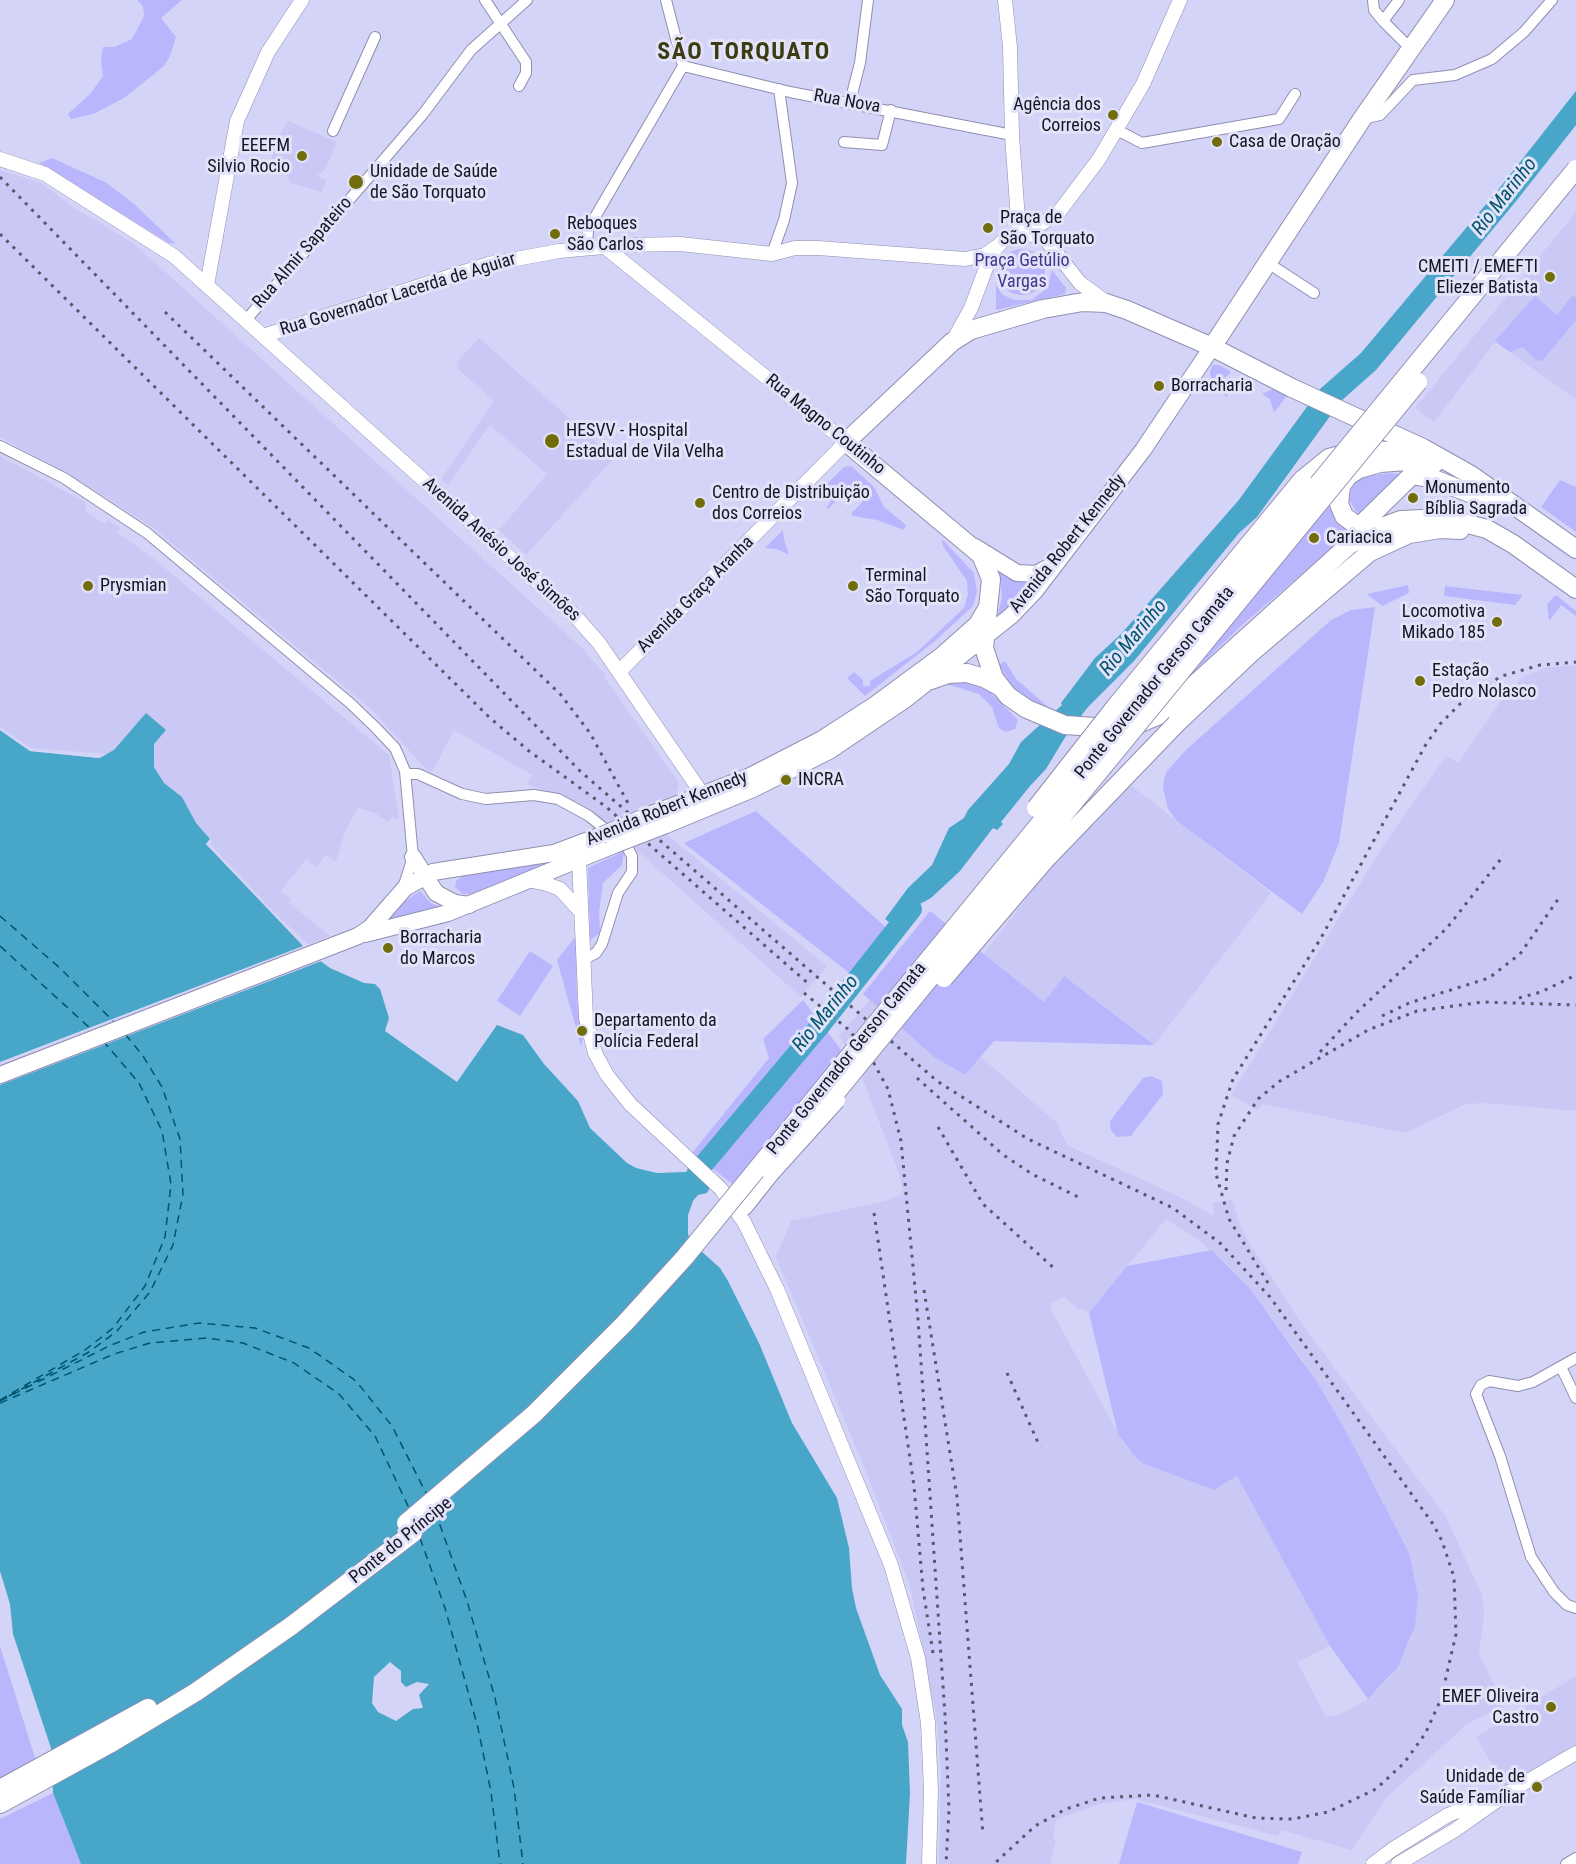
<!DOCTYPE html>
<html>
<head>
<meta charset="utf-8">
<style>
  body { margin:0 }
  canvas { display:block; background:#d4d3f8 }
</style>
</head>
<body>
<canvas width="1576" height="1864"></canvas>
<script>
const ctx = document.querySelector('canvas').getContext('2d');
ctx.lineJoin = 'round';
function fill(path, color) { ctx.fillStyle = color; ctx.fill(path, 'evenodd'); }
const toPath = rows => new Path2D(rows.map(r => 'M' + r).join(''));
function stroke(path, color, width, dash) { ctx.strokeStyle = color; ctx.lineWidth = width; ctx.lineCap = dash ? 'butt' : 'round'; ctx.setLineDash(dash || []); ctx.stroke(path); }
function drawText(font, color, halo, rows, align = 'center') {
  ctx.font = font + ' "Roboto Condensed",sans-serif'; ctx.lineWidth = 6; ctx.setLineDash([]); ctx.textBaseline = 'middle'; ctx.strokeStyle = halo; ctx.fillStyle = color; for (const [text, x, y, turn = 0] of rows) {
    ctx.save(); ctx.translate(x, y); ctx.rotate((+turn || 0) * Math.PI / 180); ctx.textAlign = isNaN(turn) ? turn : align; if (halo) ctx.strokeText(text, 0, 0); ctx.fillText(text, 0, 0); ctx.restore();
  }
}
const built = toPath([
  [288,121,337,142,326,168,317,176,326,180,322,192,291,183,287,176,267,172,278,138],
  [0,170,41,183,76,209,133,243,582,648,605,674,605,678,679,783,665,833,827,966,801,997,623,838,568,799,527,784,532,775,454,730,432,772,426,769,371,709,156,530,93,489,0,437],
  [1576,212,1576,399,1495,342,1434,422,1415,408],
  [479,338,614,458,526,555,499,530,547,474,490,425,448,485,441,479,494,401,457,368,459,366,456,363],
  [0,456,85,502,86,512,105,524,108,520,120,528,117,532,154,559,389,755,399,819,392,817,388,822,375,813,358,808,345,831,336,862,326,855,316,867,306,859,281,891,291,899,289,903,330,936,304,946,206,844,210,839,196,823,182,797,164,783,154,767,154,744,147,713,114,750,99,758,30,751,0,730],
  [1576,666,1576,1111,1485,1103,1466,1104,1405,1133,1263,1104,1257,1110,1231,1095,1383,846,1446,756,1458,763,1503,698,1523,677,1548,667],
  [1120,777,1271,893,1154,1045,1064,976,1044,1002,983,955],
  [870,1000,934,1057,964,1075,981,1057,1057,1123,1067,1145,1180,1197,1214,1216,1213,1202,1232,1200,1243,1233,1301,1323,1446,1517,1482,1595,1484,1616,1479,1653,1503,1705,1466,1725,1386,1798,1352,1850,1281,1830,1278,1836,1135,1799,1099,1804,1056,1820,1053,1839,1056,1840,1050,1864,939,1864,941,1769,936,1714,910,1586,863,1464,776,1257,791,1221,886,1201,903,1194,900,1176,858,1067,839,1036],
  [1166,1219,1197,1239,1226,1263,1251,1290,1300,1356,1348,1435,1409,1553,1418,1596,1411,1640,1389,1679,1368,1699,1341,1714,1326,1717,1297,1662,1330,1646,1237,1476,1214,1490,1144,1464,1134,1456,1125,1446,1050,1308,1051,1303,1064,1297,1079,1310,1081,1308,1089,1313],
  [1576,1676,1576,1748,1507,1789,1476,1737]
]);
const green = toPath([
  [137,0,182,0,161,18,176,37,170,56,164,66,124,98,93,114,71,119,68,114,90,94,103,76,101,61,103,47,115,47,132,39,144,16,143,6],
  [52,158,105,182,133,203,176,244,169,243,39,163],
  '999 272a23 23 0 1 1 46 0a23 23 0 1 1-46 0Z',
  [1052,270,1066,288,1065,294,996,310,996,285,1003,295,1014,300,1032,300,1047,288],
  [1573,295,1576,298,1576,320,1543,360,1537,361,1523,347,1510,352,1495,341,1535,296,1557,315],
  [1212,365,1219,365,1230,371,1230,374,1212,385,1210,373],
  [1234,379,1249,382,1242,389,1239,384,1226,391,1228,398,1217,389],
  [1273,389,1287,395,1274,413,1270,399,1262,394],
  [851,466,874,487,884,507,906,525,904,530,877,520,853,516,851,514,867,497,863,493,860,496,855,491,849,498,844,493,828,509,826,508,831,502,820,491,844,467],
  [1389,473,1401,474,1362,516,1357,513,1349,500,1352,486,1365,476],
  [1560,480,1576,487,1576,532,1541,507],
  [1331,496,1340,523,1351,532,1241,626,1176,689],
  [783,530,784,540,789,555,777,549,765,548],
  [942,539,974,573,977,592,973,606,935,641,865,696,847,678,854,672,863,680,863,686,870,686,870,681,917,652,964,608,968,595,967,581,943,546],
  [998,566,1019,582,1034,582,997,619,1002,596],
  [1408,585,1409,593,1382,606,1367,594],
  [1445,586,1523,595,1515,605,1444,596],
  [1556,595,1576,611,1576,616,1561,605,1549,621,1547,604],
  [1375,607,1339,843,1323,882,1302,914,1177,821,1168,809,1163,788,1164,779,1167,771,1185,751,1331,620,1351,610],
  [1005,661,1016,679,1048,707,1030,702,1014,689,999,665],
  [961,681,987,689,1018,720,1015,729,1005,732,999,728,992,707,979,694,946,684],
  [756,811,890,931,853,976,684,843],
  [608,842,471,894,463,894,455,887,456,881,464,875],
  [624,851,622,865,603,883,599,912,600,932,590,941,588,868],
  [420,891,431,903,446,910,383,925,404,902],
  [930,911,1044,1002,1064,976,1154,1045,994,1041,965,1075,934,1057,863,994],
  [576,936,577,1001,583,1038,581,1046,557,960],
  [530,951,553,966,520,1016,497,1001],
  [803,1000,842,1051,734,1185,692,1153,769,1058,763,1039],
  [1151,1076,1162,1081,1163,1094,1131,1136,1117,1137,1111,1130,1110,1121,1143,1078],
  [1212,1250,1251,1290,1317,1382,1348,1435,1409,1553,1418,1596,1415,1626,1398,1667,1368,1699,1330,1646,1237,1476,1214,1490,1144,1464,1134,1456,1118,1434,1089,1313,1127,1266],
  [0,1646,37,1764,0,1785],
  [53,1793,81,1864,0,1864,0,1819],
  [1137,1802,1302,1852,1298,1864,1119,1864]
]);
const water = toPath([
  [1576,91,1576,125,1517,200,1376,370,1341,401,1257,517,1239,533,1134,661,1088,707,1067,734,1046,769,1030,786,1001,822,1003,824,997,830,993,828,960,871,931,898,916,906,898,929,885,919,908,888,932,865,949,828,964,818,968,810,1009,764,1021,742,1062,705,1061,703,1095,658,1121,634,1238,501,1320,389,1361,353,1498,190],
  [146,713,166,730,154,744,154,767,164,783,182,797,196,823,210,839,206,844,315,957,330,968,364,983,375,984,380,989,389,1018,385,1031,457,1082,497,1025,523,1035,544,1064,578,1101,590,1128,627,1163,636,1168,657,1173,685,1172,693,1169,711,1185,707,1193,698,1195,693,1201,688,1215,688,1234,691,1242,720,1268,728,1281,759,1343,792,1423,837,1498,849,1548,852,1588,856,1608,880,1675,902,1709,902,1725,908,1742,910,1793,906,1864,81,1864,53,1793,51,1748,13,1634,10,1604,0,1571,0,730,30,751,99,758,114,750],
  [390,1662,401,1671,401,1682,406,1687,417,1682,429,1684,419,1695,423,1708,413,1709,396,1721,378,1712,372,1703,374,1677]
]);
const pier = toPath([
  [0,727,31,748,107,754,99,758,30,751,0,730],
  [210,839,212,841,210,844,270,908,324,960,0,1085,0,1062,303,946,206,844]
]);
const river = toPath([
  [697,1172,820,1026,912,909]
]);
const ferry = toPath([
  [0,916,61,969,114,1022],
  [0,946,92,1030],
  [9,1396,89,1352,117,1331,150,1292,173,1245,183,1194,180,1139,162,1087,143,1056,125,1034],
  [0,1400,85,1350,113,1328,145,1286,165,1237,171,1184,162,1131,139,1083,104,1042],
  [0,1401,109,1346,144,1332,199,1323,255,1328,309,1348,356,1381,392,1426,426,1493],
  [0,1403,114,1354,150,1343,206,1338,243,1343,294,1363,339,1394,375,1436,409,1508],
  [435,1511,467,1601,495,1698,514,1788,523,1864],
  [420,1538,445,1608,478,1728,491,1792,500,1864]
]);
const minor = toPath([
  [485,0,526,62,526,73,519,86],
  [666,0,683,66],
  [1373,0,1374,10,1383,21,1411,49],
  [1383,21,1399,0],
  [683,66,790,92,1012,135],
  [850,102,860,63,868,0],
  [1362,119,1380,115,1413,80,1455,75,1492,59,1524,32,1552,0],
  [1117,130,1142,143,1279,119,1295,94],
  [333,131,375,37],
  [844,142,882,145,891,110],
  [587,248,588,229,683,66],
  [772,254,784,220,792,183,779,89],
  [1268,263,1314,293],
  [246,320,423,114,471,50,527,0],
  [0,446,64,478,147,533,350,703,375,727,395,748,405,771,413,857,403,888],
  [406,774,418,774,462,794,486,799,534,795,558,799,589,816,627,847,632,856,632,872,618,893,602,944,596,953,583,960],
  [1576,1358,1533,1382,1518,1386,1489,1381,1481,1385,1476,1394,1500,1456,1531,1557,1554,1592,1567,1605,1576,1608],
  [1561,1367,1576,1398],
  [1566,1864,1576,1858]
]);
const tertiary = toPath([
  [1005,0,1010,47,1012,135,1019,234],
  [0,159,45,174,174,256,575,616,599,643,703,795],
  [1026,234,1059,212,1099,159,1143,84,1180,0],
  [605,247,846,442,619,672],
  [207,285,237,121,268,52,302,0],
  [263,336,489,264,559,251,626,245,680,244,772,254,795,248,818,248,965,259,985,255,996,247],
  [954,339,971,308,992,252,1006,238,1019,234,1033,235,1046,240,1080,283,1106,302],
  [579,859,586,1018,595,1053,607,1075,630,1104,721,1189,744,1222,777,1289,891,1565,918,1658,928,1723,931,1790,929,1864],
  [527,880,544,883,560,889,581,912],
  [1373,1864,1393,1849,1448,1815,1490,1799],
  [1398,1864,1455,1830,1509,1792,1576,1753]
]);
const secondary = toPath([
  [975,547,1017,573,1036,574,1053,565],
  [652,814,748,777,822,739,876,704,941,656,977,624,988,605],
  [666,825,753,789,829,751,906,699,1011,616,1035,591,1143,450,1212,347],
  [413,857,436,893,455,903,469,905],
  [365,934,448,913,614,845],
  [0,1075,358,936,370,928,405,888,433,872,554,853,602,835]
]);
const primary = toPath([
  [1212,347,1362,119,1445,0],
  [1302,480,1329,458,1363,449,1387,451,1435,463],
  [1365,530,1363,523,1412,475,1431,478,1503,506],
  [1373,530,1360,528,1344,516,1339,504,1341,486,1348,476,1359,469,1380,463,1407,461],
  [1576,549,1471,475,1423,448,1292,388,1212,347,1127,310,1106,303,1083,302,1043,309,971,330,952,342,846,442,981,555,991,579,984,648,994,678,1008,696,1027,709,1065,725,1109,728,1138,724,1162,714,1349,545,1374,530,1401,520,1445,518,1487,529,1513,544,1576,589],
  [931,680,948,674,967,673,984,678,999,686],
  [1176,724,1251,653,1370,552,1409,534,1440,529,1460,530],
  [744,1206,771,1172],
  [0,1789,148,1708],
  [0,1804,113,1742,196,1692,291,1626,413,1533]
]);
const rail = toPath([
  [0,177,580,771,937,1081,1028,1139,1173,1208,1220,1243,1270,1297,1433,1524,1442,1541,1454,1577,1456,1634,1441,1699,1425,1734,1404,1763,1376,1789,1328,1812,1293,1819,1256,1818,1153,1795,1100,1798,1066,1809,1035,1826,994,1864],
  [0,234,490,718,529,751,605,806,810,985],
  [165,312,561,695,590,733,629,805],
  [804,993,849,1030,871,1058,888,1089,901,1141,918,1319,945,1715,949,1810,946,1864],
  [1519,998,1541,992,1576,975],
  [1382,1016,1409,1003,1489,978,1520,954,1561,895],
  [1320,1052,1356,1013,1447,928,1504,855],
  [917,1078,1002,1154,1032,1174,1080,1198],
  [938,1127,983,1204,1057,1271],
  [1226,1190,1227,1163,1234,1136,1258,1099,1280,1081,1368,1030,1417,1011,1483,1002,1576,1005],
  [874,1213,914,1486,923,1589,933,1653],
  [1268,1283,1229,1219,1216,1174,1218,1124,1233,1079,1321,938,1425,746,1440,724,1468,696,1502,676,1540,665,1576,662],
  [924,1290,957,1497,983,1835],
  [1007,1373,1040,1447]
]);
const secondaryBridge = toPath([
  [602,835,652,814],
  [614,845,666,825]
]);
const primaryBridge = toPath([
  [1036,808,1116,706,1302,480],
  [944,978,1046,859,1176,724],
  [825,1106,1418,382],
  [771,1172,836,1100],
  [406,1523,534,1414,625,1323,685,1257,1576,169]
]);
const markers = [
  [1113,115,6,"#726d0b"],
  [1217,142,6,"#726d0b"],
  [302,156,6,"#726d0b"],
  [356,182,8,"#726d0b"],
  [988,228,6,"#726d0b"],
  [555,234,6,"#726d0b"],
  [1550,277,6,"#726d0b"],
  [1159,386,6,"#726d0b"],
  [552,441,8,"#726d0b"],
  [1413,498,6,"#726d0b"],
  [700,503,6,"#726d0b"],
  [1314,538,6,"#726d0b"],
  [88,586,6,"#726d0b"],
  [853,586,6,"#726d0b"],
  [1497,622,6,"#726d0b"],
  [1420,681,6,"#726d0b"],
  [786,780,6,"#726d0b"],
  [388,948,6,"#726d0b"],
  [582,1031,6,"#726d0b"],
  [1551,1707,6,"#726d0b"],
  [1537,1787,6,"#726d0b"]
];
const streetNames = [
  ["Rua Nova",847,102,10],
  ["Rua Almir Sapateiro",303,253,-49],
  ["Rua Governador Lacerda de Aguiar",398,295,-17],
  ["Rua Magno Coutinho",825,425,39],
  ["Avenida Robert Kennedy",1068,544,-51],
  ["Avenida Anésio José Simões",501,550,42],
  ["Avenida Graça Aranha",696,595,-45],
  ["Ponte Governador Gerson Camata",1155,683,-51],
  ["Avenida Robert Kennedy",667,809,-22],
  ["Ponte Governador Gerson Camata",847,1059,-51],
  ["Ponte do Príncipe",401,1541,-39]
];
const poiNames = [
  ["Agência dos",1101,105,"right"],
  ["Correios",1101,126,"right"],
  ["Casa de Oração",1229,142],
  ["EEEFM",290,146,"right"],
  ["Silvio Rocio",290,167,"right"],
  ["Unidade de Saúde",370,172],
  ["de São Torquato",370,193],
  ["Praça de",1000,218],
  ["São Torquato",1000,239],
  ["Reboques",567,224],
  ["São Carlos",567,245],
  ["CMEITI / EMEFTI",1538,267,"right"],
  ["Eliezer Batista",1538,288,"right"],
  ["Borracharia",1171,386],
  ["HESVV - Hospital",566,431],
  ["Estadual de Vila Velha",566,452],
  ["Monumento",1425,488],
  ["Bíblia Sagrada",1425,509],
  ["Centro de Distribuição",712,493],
  ["dos Correios",712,514],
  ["Cariacica",1326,538],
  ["Terminal",865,576],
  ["São Torquato",865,597],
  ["Prysmian",100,586],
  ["Locomotiva",1485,612,"right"],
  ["Mikado 185",1485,633,"right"],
  ["Estação",1432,671],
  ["Pedro Nolasco",1432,692],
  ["INCRA",798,780],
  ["Borracharia",400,938],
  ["do Marcos",400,959],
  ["Departamento da",594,1021],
  ["Polícia Federal",594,1042],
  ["EMEF Oliveira",1539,1697,"right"],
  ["Castro",1539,1718,"right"],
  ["Unidade de",1525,1777,"right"],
  ["Saúde Famíliar",1525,1798,"right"]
];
const parkNames = [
  ["Praça Getúlio",1022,261],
  ["Vargas",1022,282]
];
const waterNames = [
  ["Rio Marinho",1505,197,-52],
  ["Rio Marinho",1134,638,-50],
  ["Rio Marinho",826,1014,-51]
];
const districtNames = [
  ["SÃO TORQUATO",744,53]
];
fill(built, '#cac9f5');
fill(green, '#b9b6fd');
fill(water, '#48a6c9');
fill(pier, '#d4d3f8');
stroke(river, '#48a6c9', 20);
stroke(ferry, '#02546d', 1.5, [8, 6]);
stroke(minor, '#908fb1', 12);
stroke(tertiary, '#908fb1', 15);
stroke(secondary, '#908fb1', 18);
stroke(primary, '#908fb1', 20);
stroke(minor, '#fff', 10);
stroke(tertiary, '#fff', 14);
stroke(secondary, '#fff', 16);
stroke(primary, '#fff', 18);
stroke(rail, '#58576c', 3, [3, 6]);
stroke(secondaryBridge, '#908fb1', 18, []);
stroke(primaryBridge, '#908fb1', 20, []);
stroke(secondaryBridge, '#fff', 16);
stroke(primaryBridge, '#fff', 18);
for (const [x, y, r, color] of markers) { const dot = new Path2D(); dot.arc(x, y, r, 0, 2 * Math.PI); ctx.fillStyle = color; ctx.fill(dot); stroke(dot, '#e2e2f9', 2); }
drawText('18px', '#161522', '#e2e2f9', streetNames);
drawText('18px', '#161522', '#e2e2f9', poiNames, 'left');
drawText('18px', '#443789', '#e2e2f9', parkNames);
drawText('italic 20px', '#02546d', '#e2e2f9', waterNames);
ctx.letterSpacing = '1.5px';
drawText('bold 24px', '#3d3b11', '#e2e2f9', districtNames);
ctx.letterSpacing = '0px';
</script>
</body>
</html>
